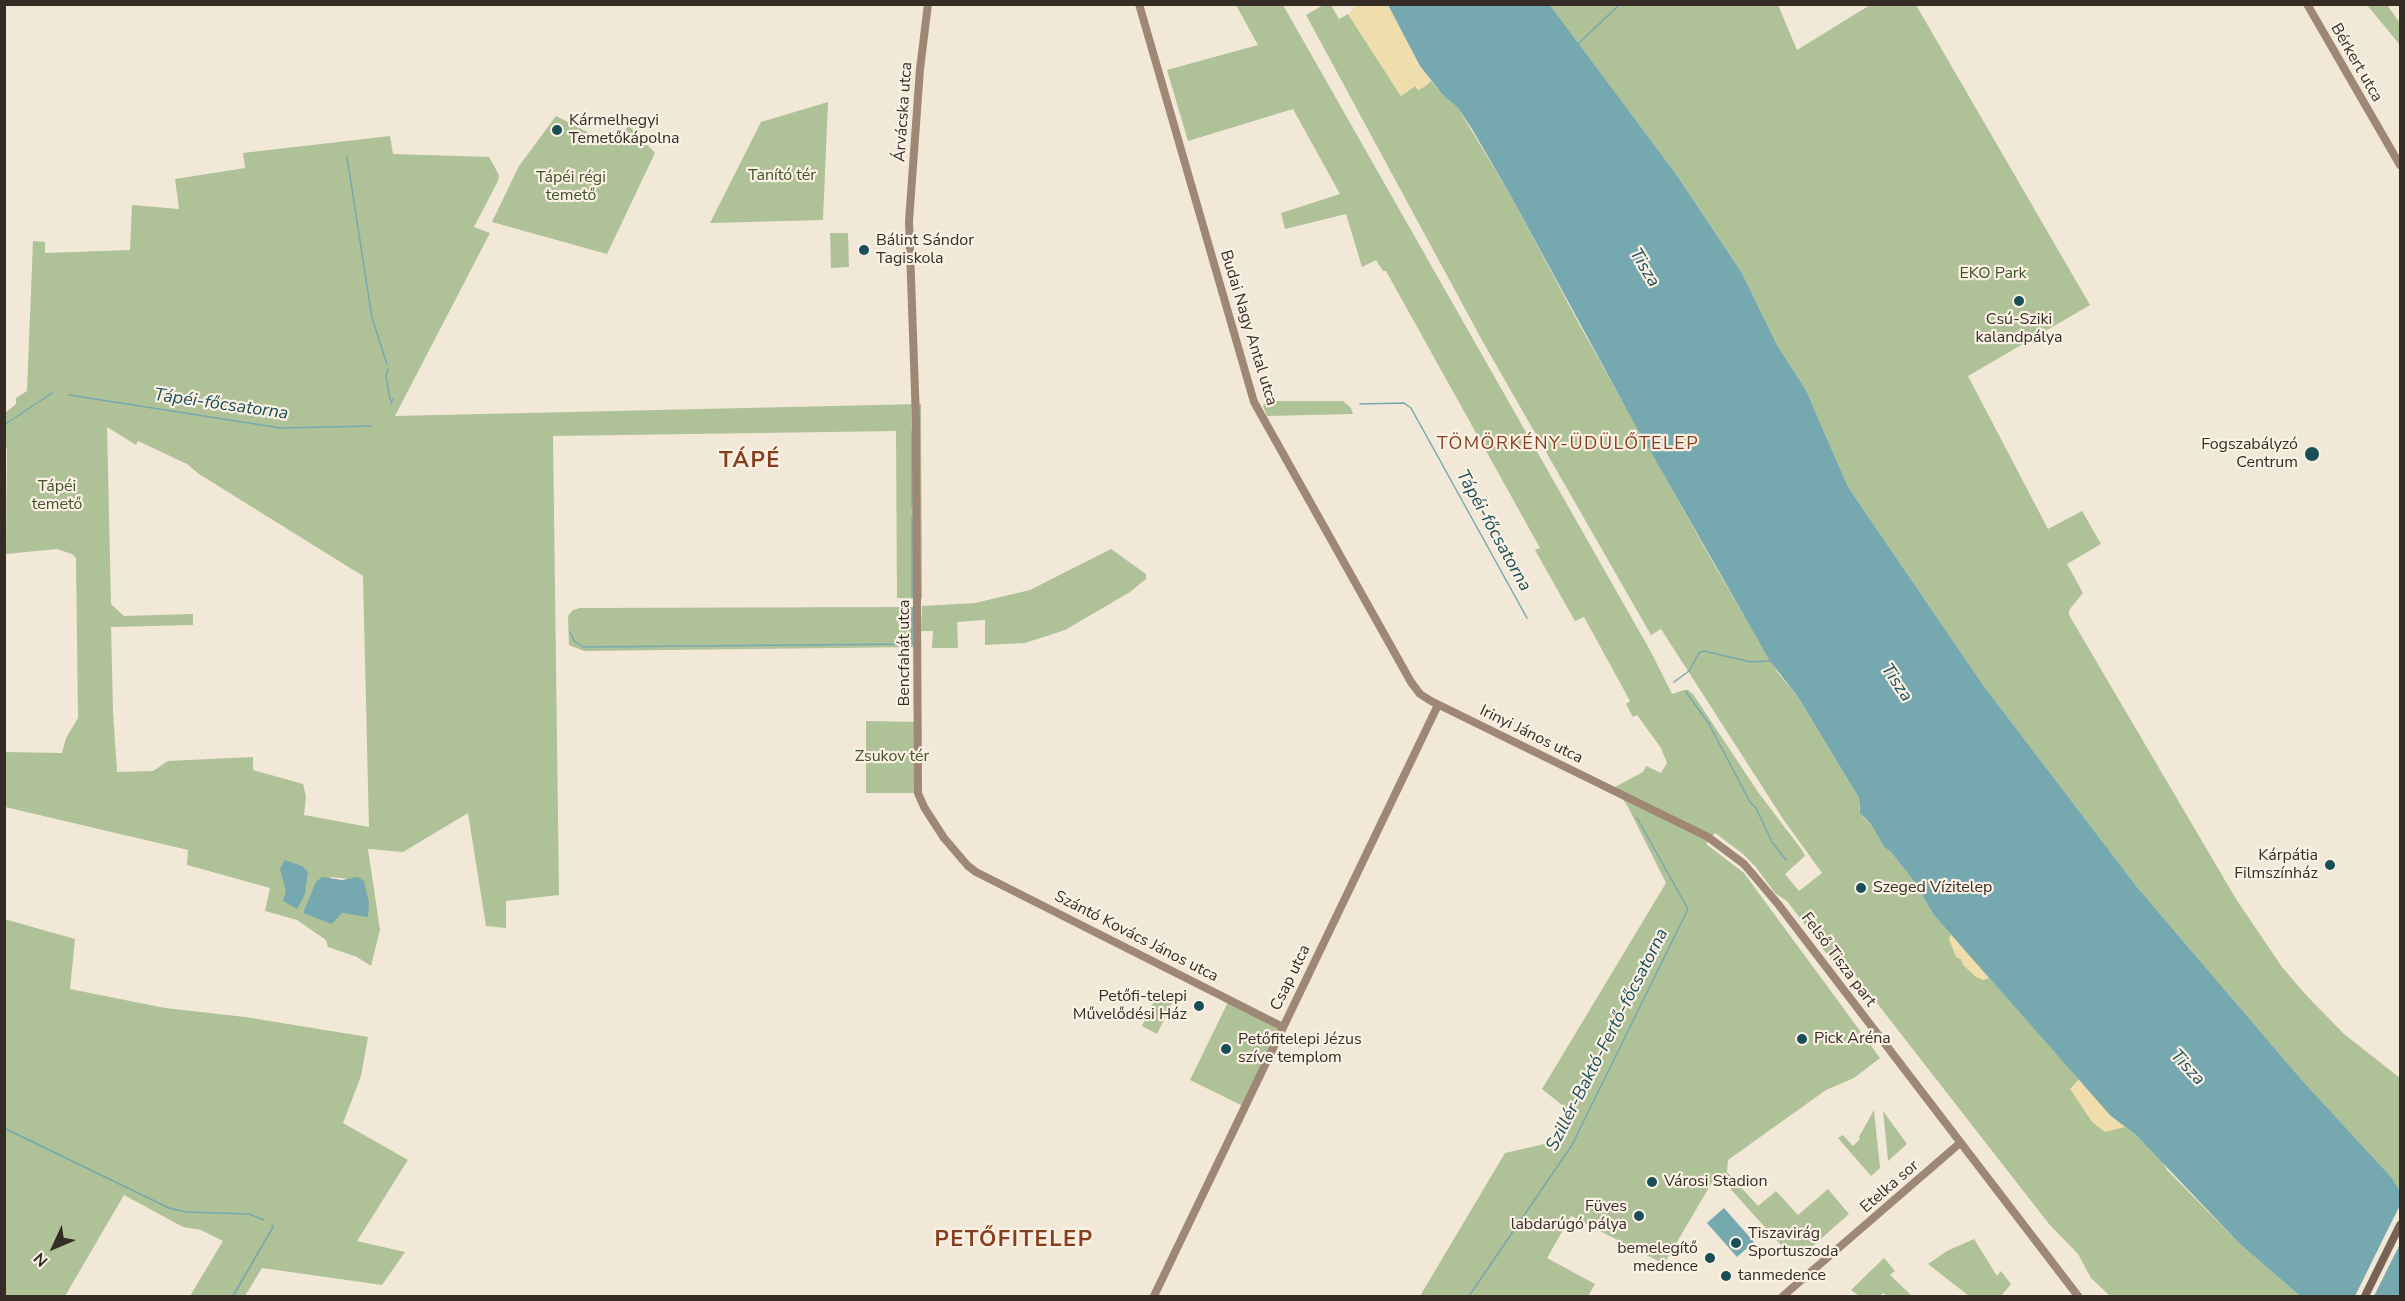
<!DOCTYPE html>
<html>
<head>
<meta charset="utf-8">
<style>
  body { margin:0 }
  #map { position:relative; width:2405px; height:1301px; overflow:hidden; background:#f2e8d7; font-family:"Nunito Sans",sans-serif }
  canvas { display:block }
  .frame { position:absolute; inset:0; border:6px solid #352c26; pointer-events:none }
  .north { position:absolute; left:24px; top:1217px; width:60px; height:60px; -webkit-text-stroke:4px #faf1e4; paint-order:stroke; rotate:226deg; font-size:16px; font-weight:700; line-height:24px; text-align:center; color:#352c26 }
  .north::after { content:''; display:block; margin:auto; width:21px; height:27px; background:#352c26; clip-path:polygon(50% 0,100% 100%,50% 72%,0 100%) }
</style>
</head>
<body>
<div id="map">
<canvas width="2405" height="1301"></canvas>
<div class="frame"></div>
<div class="north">N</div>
</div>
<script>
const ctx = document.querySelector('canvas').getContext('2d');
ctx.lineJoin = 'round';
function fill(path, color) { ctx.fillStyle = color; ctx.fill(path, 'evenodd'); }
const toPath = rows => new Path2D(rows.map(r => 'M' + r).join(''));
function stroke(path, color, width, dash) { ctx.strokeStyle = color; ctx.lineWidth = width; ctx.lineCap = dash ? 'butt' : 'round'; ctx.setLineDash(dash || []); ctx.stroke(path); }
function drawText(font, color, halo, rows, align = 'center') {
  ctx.font = font + ' "Nunito Sans",sans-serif'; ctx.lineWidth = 4.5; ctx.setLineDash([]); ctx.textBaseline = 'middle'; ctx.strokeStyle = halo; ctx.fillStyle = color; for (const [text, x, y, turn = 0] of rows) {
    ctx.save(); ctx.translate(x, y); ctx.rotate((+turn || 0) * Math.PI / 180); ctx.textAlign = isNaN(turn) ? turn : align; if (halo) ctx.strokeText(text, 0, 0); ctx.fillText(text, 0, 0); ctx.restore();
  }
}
const green = toPath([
  [1325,4,1331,5,1339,19,1348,14,1401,96,1415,86,1418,90,1431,81,1442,94,1458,108,1513,200,1579,324,1716,568,1778,673,1798,697,1859,798,1859,809,1863,817,1871,824,1884,847,1891,852,1916,884,1933,914,2079,1079,2125,1127,2136,1135,2162,1162,2167,1170,2240,1244,2300,1296,2110,1296,2091,1278,2078,1254,2049,1224,1841,957,1833,962,1787,901,1775,893,1755,866,1743,854,1715,833,1706,844,1744,873,1880,1058,1854,1078,1826,1090,1728,1160,1727,1172,1758,1206,1776,1191,1798,1215,1828,1189,1849,1214,1806,1252,1800,1246,1790,1255,1717,1174,1664,1264,1571,1216,1547,1258,1595,1284,1588,1296,1420,1296,1505,1153,1549,1143,1572,1113,1542,1089,1666,883,1628,807,1615,787,1643,772,1646,766,1661,773,1667,763,1661,748,1637,715,1633,717,1626,704,1630,701,1584,617,1575,621,1535,550,1540,548,1386,271,1383,271,1376,260,1362,267,1346,214,1285,229,1281,213,1340,194,1293,109,1188,141,1167,70,1258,45,1236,5,1283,5,1651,652,1672,694,1684,690,1688,690,1693,694,1758,792,1802,850,1805,856,1785,874,1799,891,1822,873,1783,819,1661,629,1651,635,1483,342,1306,15],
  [1550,5,1778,5,1797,50,1870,5,1916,5,2090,305,1968,376,2048,529,2082,511,2101,544,2067,564,2083,593,2069,610,2069,615,2236,899,2282,967,2305,994,2344,1034,2400,1078,2400,1191,2392,1178,2300,1078,2137,887,1983,685,1848,487,1806,390,1777,345,1742,273,1676,174],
  [2367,5,2387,5,2400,23,2400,45],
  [828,102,823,220,710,223,761,122],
  [556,116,611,144,629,126,655,153,607,254,492,222,519,166],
  [390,136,393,154,489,157,499,175,498,181,474,227,490,233,395,416,921,404,922,599,897,598,896,431,553,436,559,895,506,901,506,928,486,926,468,813,403,852,368,849,380,930,371,966,357,957,328,947,326,940,297,920,265,911,270,888,187,865,188,850,5,807,5,752,62,753,66,738,78,718,76,558,72,554,57,549,6,554,7,449,5,445,5,413,16,404,16,398,27,391,33,241,45,242,45,253,130,250,132,205,179,209,175,179,245,168,243,153],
  [107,427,136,445,138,441,187,464,199,474,363,576,369,827,304,815,306,797,303,784,253,770,253,757,168,761,153,771,117,772,113,712,111,627,193,625,193,614,124,616,111,604],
  [330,877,350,879,368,916,341,913],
  [830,233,848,233,849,267,831,268],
  [1266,401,1343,401,1351,408,1353,414,1267,416,1263,406],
  [1111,549,1146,574,1146,579,1130,592,1065,630,1025,643,985,645,985,620,957,622,958,648,932,648,933,631,921,631,922,606,975,603,1030,590],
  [915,607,915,647,584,651,569,645,568,616,573,610,580,608],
  [866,721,919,722,918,793,866,793],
  [4,919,75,939,70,989,165,1008,245,1017,368,1037,361,1076,343,1123,408,1160,357,1241,405,1252,382,1285,262,1268,245,1296,190,1296,223,1241,201,1230,183,1227,124,1195,65,1296,5,1296],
  [1157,995,1172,1003,1157,1034,1142,1026],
  [1229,1000,1283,1027,1245,1107,1190,1080],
  [1874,1110,1880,1168,1871,1176,1838,1138,1843,1135,1853,1146,1860,1139,1859,1137],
  [1883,1111,1907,1144,1888,1161,1887,1150],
  [1974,1239,1997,1276,2001,1271,2011,1284,2001,1296,1969,1296,1928,1264,1947,1251],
  [1884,1258,1895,1271,1890,1275,1912,1296,1887,1296,1883,1293,1880,1296,1859,1296,1851,1290]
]);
const sand = toPath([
  [1357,5,1388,5,1420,66,1431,81,1427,85,1419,90,1415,86,1401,96,1348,14],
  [1951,934,1966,952,1989,978,1983,980,1976,977,1963,965,1961,959,1956,957,1949,939],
  [2079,1079,2110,1115,2125,1127,2105,1132,2092,1122,2070,1089]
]);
const water = toPath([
  [1388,5,1550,5,1676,174,1742,273,1777,345,1806,390,1848,487,1983,685,2137,887,2300,1078,2392,1178,2400,1191,2400,1296,2300,1296,2240,1244,2136,1135,2110,1115,1933,914,1916,884,1891,852,1884,847,1871,824,1860,813,1859,798,1798,697,1770,661,1633,421,1513,200,1472,129,1458,108,1442,94,1420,66],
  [285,860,302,866,308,872,305,894,297,909,283,901,286,891,280,869],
  [322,877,342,880,358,877,364,881,369,903,368,917,342,913,332,924,303,913,316,882],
  [1724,1208,1754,1242,1737,1257,1707,1223]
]);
const pier = toPath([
  [2400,1205,2400,1244,2374,1296,2355,1296]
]);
const stream = toPath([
  [1577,45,1620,4],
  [347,157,372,318,387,364],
  [388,369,386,376,390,399,392,401],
  [69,395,281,428,371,426],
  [391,404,393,399],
  [1360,404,1404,403,1411,408,1527,618],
  [4,425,52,393],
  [912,431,912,507],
  [912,516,912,597],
  [570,632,574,641,583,647,912,644],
  [912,644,912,608],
  [1674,682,1689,671,1699,653,1704,651,1751,662,1771,661],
  [1686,692,1709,724,1750,802,1756,808,1772,842,1786,860],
  [4,1128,169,1208,186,1212,249,1214,264,1220],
  [233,1296,273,1227,272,1225],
  [1469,1296,1572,1145,1688,909,1637,818]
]);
const secondary = toPath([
  [928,4,920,69,909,221,916,420,918,793,924,807,944,838,968,866,976,872,1283,1027],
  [1139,4,1254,402,1411,682,1420,694,1431,701,1708,837,1744,864,1778,904,2078,1296],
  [2307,4,2400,165],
  [1154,1296,1438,705],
  [1783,1296,1960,1143]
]);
const primary = toPath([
  [2365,1296,2400,1225]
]);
const markers = [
  [557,130,6,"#1a4e57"],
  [864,250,6,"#1a4e57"],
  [2019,301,6,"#1a4e57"],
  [2312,454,8,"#1a4e57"],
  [2330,865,6,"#1a4e57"],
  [1861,888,6,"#1a4e57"],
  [1199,1006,6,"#1a4e57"],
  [1802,1039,6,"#1a4e57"],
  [1226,1049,6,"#1a4e57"],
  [1652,1182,6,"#1a4e57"],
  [1639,1216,6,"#1a4e57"],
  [1736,1243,6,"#1a4e57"],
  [1710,1258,6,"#1a4e57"],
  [1726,1276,6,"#1a4e57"]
];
const streetNames = [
  ["Bérkert utca",2356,63,60],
  ["Árvácska utca",904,112,-86],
  ["Budai Nagy Antal utca",1248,328,73],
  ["Bencfahát utca",905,653,-90],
  ["Irinyi János utca",1531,735,26],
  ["Szántó Kovács János utca",1136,937,27],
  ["Felső Tisza part",1838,960,53],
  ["Csap utca",1291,978,-64],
  ["Etelka sor",1890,1187,-41]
];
const poiNames = [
  ["Kármelhegyi",569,121],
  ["Temetőkápolna",569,139],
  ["Bálint Sándor",876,241],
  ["Tagiskola",876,259],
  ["Csú-Sziki",2019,320,"center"],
  ["kalandpálya",2019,338,"center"],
  ["Fogszabályzó",2298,445,"right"],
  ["Centrum",2298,463,"right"],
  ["Kárpátia",2318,856,"right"],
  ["Filmszínház",2318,874,"right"],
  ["Szeged Vízitelep",1873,888],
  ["Petőfi-telepi",1187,997,"right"],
  ["Művelődési Ház",1187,1015,"right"],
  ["Pick Aréna",1814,1039],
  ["Petőfitelepi Jézus",1238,1040],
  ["szíve templom",1238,1058],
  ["Városi Stadion",1664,1182],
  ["Füves",1627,1207,"right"],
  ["labdarúgó pálya",1627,1225,"right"],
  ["Tiszavirág",1748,1234],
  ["Sportuszoda",1748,1252],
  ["bemelegítő",1698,1249,"right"],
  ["medence",1698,1267,"right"],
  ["tanmedence",1738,1276]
];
const parkNames = [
  ["Tanító tér",782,176],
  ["Tápéi régi",571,178],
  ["temető",571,196],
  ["EKO Park",1993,274],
  ["Tápéi",57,487],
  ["temető",57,505],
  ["Zsukov tér",892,757]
];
const waterNames = [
  ["Tisza",1644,268,59],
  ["Tápéi-főcsatorna",221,405,8],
  ["Tápéi-főcsatorna",1493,531,61],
  ["Tisza",1896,683,56],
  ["Szillér-Baktó-Fertő-főcsatorna",1608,1040,-63],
  ["Tisza",2187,1068,47]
];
const neighbourhoodNames = [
  ["TÖMÖRKÉNY-ÜDÜLŐTELEP",1568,445]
];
const districtNames = [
  ["TÁPÉ",750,462],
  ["PETŐFITELEP",1014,1241]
];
fill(green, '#afc197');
fill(sand, '#efdeac');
fill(water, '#76a8b0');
fill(pier, '#f2e8d7');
stroke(stream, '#76a8b0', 1.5);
stroke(secondary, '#9e8775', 8);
stroke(primary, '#776456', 8);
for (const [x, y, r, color] of markers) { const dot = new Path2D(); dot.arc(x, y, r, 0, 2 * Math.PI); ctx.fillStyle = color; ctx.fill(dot); stroke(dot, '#faf1e4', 2); }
drawText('16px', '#352c26', '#faf1e4', streetNames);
drawText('16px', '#352c26', '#faf1e4', poiNames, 'left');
drawText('16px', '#405428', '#faf1e4', parkNames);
drawText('italic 18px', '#1a4e57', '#faf1e4', waterNames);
ctx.letterSpacing = '1.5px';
drawText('18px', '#863e1c', '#faf1e4', neighbourhoodNames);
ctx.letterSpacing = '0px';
ctx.letterSpacing = '1.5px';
drawText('bold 22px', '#863e1c', '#faf1e4', districtNames);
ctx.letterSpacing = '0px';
</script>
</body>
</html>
